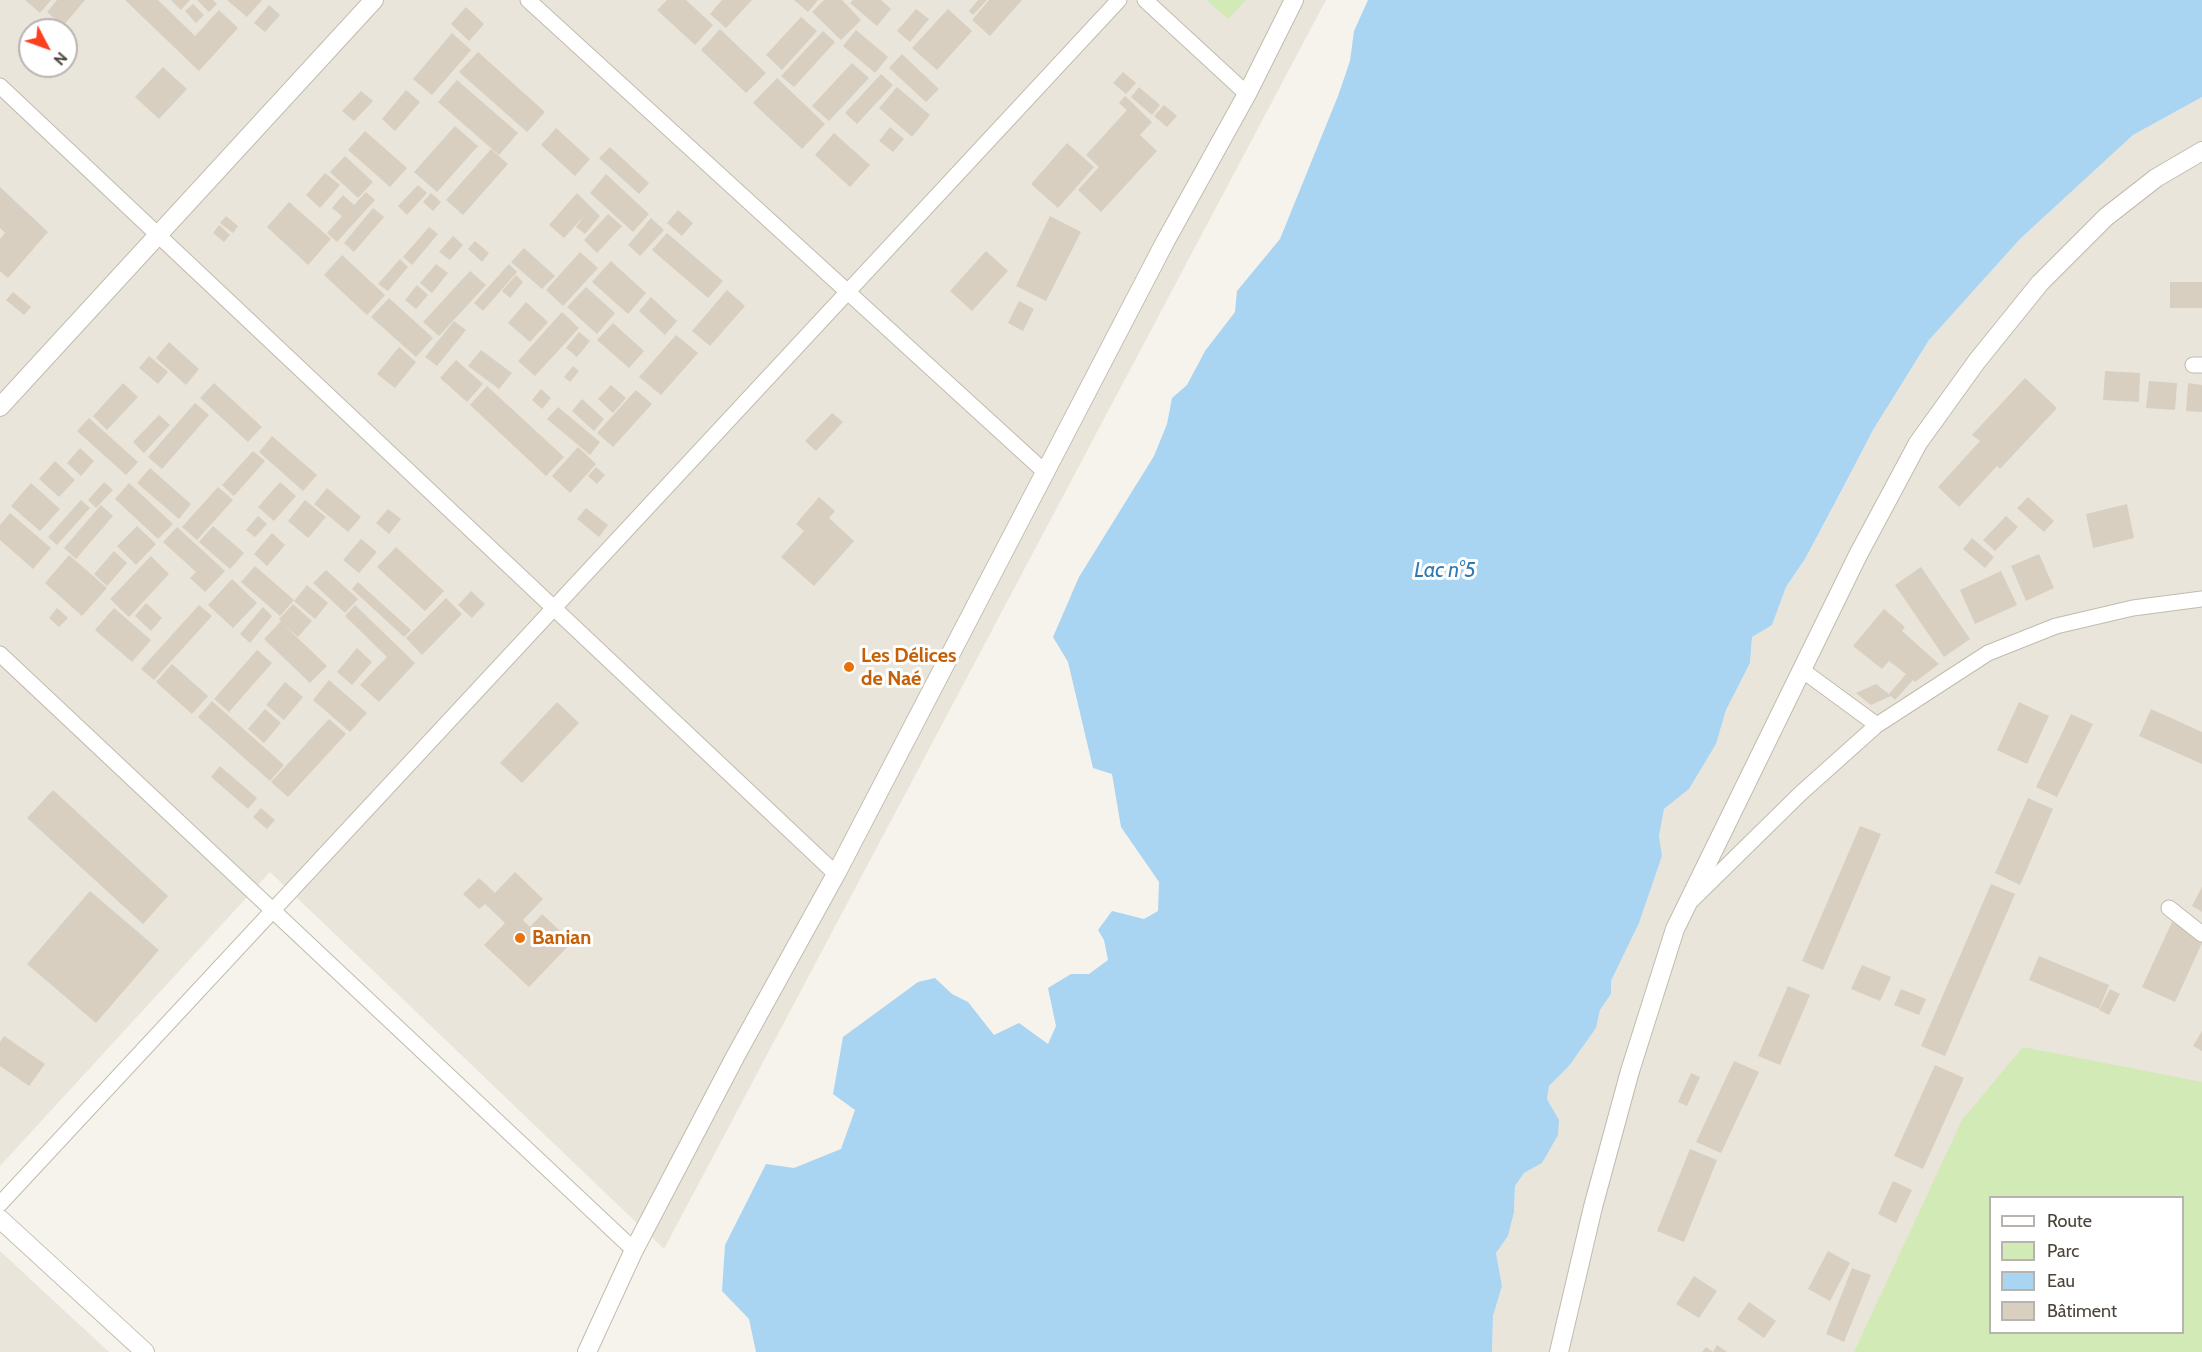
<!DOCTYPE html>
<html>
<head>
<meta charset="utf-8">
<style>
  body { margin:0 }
  #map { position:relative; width:2202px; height:1352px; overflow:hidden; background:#f6f3ec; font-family:Cabin,sans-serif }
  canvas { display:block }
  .legend { position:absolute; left:1989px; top:1196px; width:195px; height:138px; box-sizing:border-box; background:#fff; border:2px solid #b7b4b0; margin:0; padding:8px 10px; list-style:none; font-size:18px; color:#4b4439 }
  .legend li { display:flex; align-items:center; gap:12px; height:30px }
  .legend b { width:30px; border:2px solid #b7b4b0 }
  .north { position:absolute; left:18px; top:18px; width:60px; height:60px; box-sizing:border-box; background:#fff; border:2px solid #b7b4b0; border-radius:50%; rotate:131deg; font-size:16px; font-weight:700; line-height:24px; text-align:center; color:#4b4439 }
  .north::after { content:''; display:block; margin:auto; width:21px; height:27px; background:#fc3f1d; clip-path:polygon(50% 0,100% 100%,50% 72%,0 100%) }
</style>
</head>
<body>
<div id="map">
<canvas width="2202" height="1352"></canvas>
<ul class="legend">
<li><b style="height:8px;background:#fff"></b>Route</li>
<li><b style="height:16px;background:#d2eab5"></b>Parc</li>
<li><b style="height:16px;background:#a9d4f2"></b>Eau</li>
<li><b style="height:16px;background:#d8cfc1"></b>Bâtiment</li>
</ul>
<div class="north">N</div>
</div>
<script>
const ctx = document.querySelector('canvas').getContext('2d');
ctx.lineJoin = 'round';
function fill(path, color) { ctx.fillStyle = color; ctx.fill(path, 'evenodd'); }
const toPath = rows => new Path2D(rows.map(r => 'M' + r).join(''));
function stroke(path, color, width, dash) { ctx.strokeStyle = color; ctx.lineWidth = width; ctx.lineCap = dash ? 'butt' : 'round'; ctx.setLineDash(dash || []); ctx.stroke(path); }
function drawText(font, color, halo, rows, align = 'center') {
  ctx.font = font + ' Cabin,sans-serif'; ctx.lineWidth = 6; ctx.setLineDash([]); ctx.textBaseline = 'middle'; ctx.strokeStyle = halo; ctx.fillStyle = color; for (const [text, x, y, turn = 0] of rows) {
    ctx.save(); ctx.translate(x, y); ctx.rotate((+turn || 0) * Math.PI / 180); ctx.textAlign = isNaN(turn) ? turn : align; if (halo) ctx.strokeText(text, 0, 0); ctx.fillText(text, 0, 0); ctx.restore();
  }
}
const residential = toPath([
  [0,0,1326,0,664,1249,270,872,0,1166],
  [30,30,66,30,66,66,30,66],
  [2202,97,2202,1352,1492,1352,1493,1316,1502,1286,1496,1253,1508,1236,1514,1212,1515,1186,1524,1173,1542,1163,1559,1120,1547,1099,1549,1086,1569,1066,1596,1028,1600,1010,1611,994,1611,981,1639,923,1662,856,1659,836,1664,809,1689,789,1716,744,1726,710,1750,663,1752,637,1772,625,1786,587,1805,559,1844,487,1873,430,1929,340,2020,239,2133,135],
  [1990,1198,2182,1198,2182,1332,1990,1332],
  [0,1251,109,1352,0,1352]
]);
const green = toPath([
  [1207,0,1246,0,1228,19],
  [2023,1047,2202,1082,2202,1352,1854,1352,1962,1120],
  [1990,1198,2182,1198,2182,1332,1990,1332]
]);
const water = toPath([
  [1368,0,2202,0,2202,97,2133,135,2020,239,1929,340,1873,430,1844,486,1805,559,1786,587,1772,625,1752,637,1750,663,1726,710,1716,744,1689,789,1664,809,1659,836,1662,856,1639,923,1611,981,1611,994,1600,1010,1596,1028,1569,1066,1549,1086,1547,1099,1559,1120,1558,1135,1542,1163,1524,1173,1515,1186,1514,1212,1508,1236,1496,1253,1502,1286,1493,1316,1492,1352,756,1352,749,1319,722,1291,725,1245,766,1164,794,1168,841,1149,855,1110,833,1094,843,1037,918,982,935,978,952,994,968,1002,994,1035,1019,1023,1048,1044,1056,1026,1048,988,1071,974,1089,974,1108,960,1104,940,1098,930,1112,911,1144,919,1158,911,1159,882,1121,827,1112,774,1093,768,1068,662,1053,637,1079,577,1154,456,1167,424,1172,398,1187,385,1205,351,1235,312,1237,291,1280,239,1338,96,1350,61,1354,31]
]);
const building = toPath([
  [25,0,51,0,40,13],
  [57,0,85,0,63,26,47,12],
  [125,0,158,0,195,36,219,10,238,28,199,71],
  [171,0,190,0,181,10],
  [197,0,213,0,217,4,209,12],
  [227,0,262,0,247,17],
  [667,0,686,0,713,25,695,45,657,10],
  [722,0,752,0,726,28,710,14],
  [794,0,818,0,808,12],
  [824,0,842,0,861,20,841,40,812,12],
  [853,0,881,0,891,9,877,26,850,3],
  [978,0,987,0,973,15,969,11],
  [989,0,1022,0,990,36,972,20],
  [193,4,204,15,196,23,185,11],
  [269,5,280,15,265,32,254,23],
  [466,7,484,24,469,41,451,24],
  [916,9,929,19,910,42,897,31],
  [948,9,972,31,937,70,912,48],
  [801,17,817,31,782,70,766,55],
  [720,29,766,73,746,93,701,50],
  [856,30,888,57,875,73,843,46],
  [823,31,835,42,794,87,781,76],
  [452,33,471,50,432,95,413,79],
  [478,52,545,112,527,132,459,72],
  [902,54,939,89,926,102,889,68],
  [852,63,869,78,829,121,812,106],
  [163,67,187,89,159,119,135,97],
  [1123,72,1136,83,1126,94,1113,83],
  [881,74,893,85,857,124,845,113],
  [777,78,825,124,802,149,753,103],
  [457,80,518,133,499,155,438,102],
  [897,87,930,115,912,137,879,108],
  [1139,87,1160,105,1152,115,1131,97],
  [406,90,420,102,395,131,382,119],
  [361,91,373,101,354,121,342,111],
  [1125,96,1152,122,1140,135,1157,151,1101,212,1078,190,1099,167,1086,155,1127,110,1119,103],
  [1164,105,1177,116,1167,127,1154,116],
  [455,126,478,146,437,192,414,172],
  [890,127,904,139,893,152,879,141],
  [556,128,590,159,575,176,541,145],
  [365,131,407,168,390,187,348,150],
  [834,133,870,165,850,187,815,155],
  [1067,143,1094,167,1058,208,1031,184],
  [610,147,649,183,639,194,599,158],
  [491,149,508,164,463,215,446,200],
  [345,156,373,182,358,198,330,172],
  [325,173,340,185,320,208,306,195],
  [606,174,649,214,633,232,590,193],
  [418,185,427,193,407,215,398,206],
  [0,187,48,232,8,278,0,271,0,239,5,233,0,228],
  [366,192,375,200,337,242,327,233,342,216,332,208,343,195,354,205],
  [431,193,441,202,433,211,423,202],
  [577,193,600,216,585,234,576,227,584,216,564,238,549,225],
  [289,202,331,239,308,265,267,227],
  [373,208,384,217,354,252,344,243],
  [678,210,693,223,682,236,667,223],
  [608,214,622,226,597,253,584,240],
  [226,216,238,226,233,233,220,223],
  [1050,216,1081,232,1046,301,1016,286],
  [651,218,664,230,640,256,628,245],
  [219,225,230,235,224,242,213,233],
  [429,227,438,234,412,265,403,257],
  [667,233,723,281,708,298,652,250],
  [453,236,463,245,450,260,439,252],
  [475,241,489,253,482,262,468,249],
  [524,248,555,276,542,289,511,262],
  [986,251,1008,271,972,311,950,291],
  [580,252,598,268,563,306,546,290],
  [342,255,385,295,367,315,324,275],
  [400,259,408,267,388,291,378,284],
  [611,261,646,293,628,314,592,282],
  [436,264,448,273,432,293,420,283],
  [509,264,517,272,483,311,474,303],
  [470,271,486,285,439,336,423,322],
  [516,275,523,282,510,298,502,291],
  [2170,282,2202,282,2202,308,2170,308],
  [417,285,428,295,416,309,405,300],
  [586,287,615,313,597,334,567,307],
  [727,290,745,306,710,346,692,331],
  [13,292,31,307,24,315,6,300],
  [651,297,677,321,665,335,639,311],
  [389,298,433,338,416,357,371,317],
  [1019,301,1034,309,1023,331,1008,323],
  [526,302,548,322,530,342,508,323],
  [562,312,579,328,535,376,518,361],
  [454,321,466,330,437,366,425,357],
  [613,323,644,351,629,368,597,340],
  [579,332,590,341,577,357,566,348],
  [676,335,698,353,661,395,639,377],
  [169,342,199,369,186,385,156,358],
  [399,347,416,362,395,388,377,374],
  [481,350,512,373,499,389,468,366],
  [149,356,168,372,158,384,139,368],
  [456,360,483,384,467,402,440,378],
  [573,366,579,371,570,382,564,377],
  [2105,371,2140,373,2139,402,2103,400],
  [2025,378,2057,408,2000,469,1997,466,1959,507,1938,487,1980,441,1972,435],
  [2149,381,2177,383,2175,410,2146,408],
  [123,383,138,397,107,430,93,416],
  [214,383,262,427,248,442,200,398],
  [2188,383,2202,385,2202,412,2186,411],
  [611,385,626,398,613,413,598,399],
  [487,386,564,457,546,476,470,405],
  [541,389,551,398,542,409,532,400],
  [636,390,652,404,613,447,597,433],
  [582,399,604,419,594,431,572,411],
  [195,403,209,415,162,469,148,457],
  [558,407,600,442,590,455,547,419],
  [832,413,843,422,816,451,805,441],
  [159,415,170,425,144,453,133,442],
  [89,418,138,462,126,475,77,431],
  [272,436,317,475,303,491,259,452],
  [578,447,596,464,570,493,552,476],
  [80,448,94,461,81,476,67,463],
  [253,451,265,461,234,496,222,485],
  [55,461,75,480,59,497,39,479],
  [596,467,605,475,597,484,588,476],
  [150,468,191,504,179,519,137,483],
  [104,482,113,490,96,508,88,500],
  [280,482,296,496,274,521,258,507],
  [31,483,60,509,40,531,11,506],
  [129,483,173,524,158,539,115,499],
  [218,487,233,500,197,540,182,527],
  [327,488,361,517,348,532,314,504],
  [819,497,835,511,829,518,854,541,814,586,781,557,804,531,796,524],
  [2028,497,2054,521,2044,532,2017,508],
  [81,500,90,508,57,545,48,537],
  [305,500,326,517,308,538,288,521],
  [2127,504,2134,538,2093,548,2086,514],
  [101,505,113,516,76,559,64,548],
  [586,508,608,525,599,537,577,519],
  [388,509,401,519,389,534,376,523],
  [10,513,51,548,33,569,0,540,0,525],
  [258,516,267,524,255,537,246,530],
  [2006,516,2018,527,1995,551,1983,540],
  [137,526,156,544,136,565,117,546],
  [213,526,244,553,230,569,199,542],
  [177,527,225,571,205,592,190,578,196,572,163,542],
  [272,533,285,545,267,566,254,554],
  [1972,538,1994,557,1985,568,1963,549],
  [361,539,377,552,359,573,343,560],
  [396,547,444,591,425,611,377,567],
  [114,551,127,563,107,586,94,574],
  [2039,554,2054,588,2026,601,2011,566],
  [69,555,107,588,82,616,45,583],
  [151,556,169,574,129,617,110,599],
  [255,566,294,600,280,616,241,582],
  [1921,567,1970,639,1944,657,1895,585],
  [326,570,358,599,345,613,313,583],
  [2001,571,2017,605,1975,624,1960,590],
  [232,579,257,603,233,628,208,605],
  [358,582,411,630,404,637,352,589],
  [307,585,328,603,315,619,294,601],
  [471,591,485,604,472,618,458,605],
  [446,598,462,614,422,655,406,638],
  [146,603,162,618,151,631,135,616],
  [293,604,312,621,298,637,283,624,327,666,310,683,264,639,281,621,279,619],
  [199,605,212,616,154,680,141,669],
  [355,605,415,663,379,702,360,685,387,657,345,616],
  [263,607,272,616,250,643,240,634],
  [57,608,68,618,59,627,49,618],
  [114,608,151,640,132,662,95,630],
  [1884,609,1905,627,1902,631,1939,664,1915,682,1913,680,1895,700,1891,696,1871,705,1856,693,1876,684,1889,694,1906,674,1889,661,1882,669,1853,646],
  [357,648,372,662,352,685,337,672],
  [257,650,272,663,229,712,214,699],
  [172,664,208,696,192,714,156,682],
  [329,680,367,713,350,732,313,700],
  [285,682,303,697,284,720,266,705],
  [212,701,284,765,270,781,198,717],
  [557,702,579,723,522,783,500,763],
  [2019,702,2049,716,2027,764,1997,750],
  [265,709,281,723,264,743,248,729],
  [2151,709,2202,732,2202,764,2139,736],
  [2071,714,2093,724,2057,797,2036,787],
  [329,719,346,734,288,797,271,782],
  [220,766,257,798,248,809,211,777],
  [53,790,168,896,143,924,27,818],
  [2028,798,2053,809,2020,885,1995,873],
  [261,808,275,820,267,829,253,817],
  [1860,826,1881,834,1823,970,1802,961],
  [515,872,543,899,523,920,530,927,542,914,572,942,529,987,484,945,505,923,485,904,479,909,463,894,479,878,495,893],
  [1991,884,2015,894,1945,1056,1921,1046],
  [2202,887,2202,912,2192,906],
  [90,891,159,950,96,1023,27,964],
  [2172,922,2202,936,2202,943,2175,1002,2142,987],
  [2039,956,2109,985,2099,1009,2029,980],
  [1862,965,1891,977,1880,1001,1851,989],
  [1788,986,1810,995,1780,1065,1758,1056],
  [1901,989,1926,999,1919,1015,1894,1005],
  [2110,989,2120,994,2109,1015,2099,1010],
  [2202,1031,2202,1051,2193,1046],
  [4,1036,45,1064,29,1086,0,1066,0,1042],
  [1734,1061,1759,1072,1721,1153,1696,1142],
  [1935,1065,1964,1078,1923,1169,1894,1156],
  [1691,1073,1700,1077,1687,1106,1678,1102],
  [1690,1149,1717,1160,1684,1242,1657,1231],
  [1893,1181,1912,1190,1896,1223,1878,1214],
  [1828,1251,1850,1263,1830,1301,1808,1289],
  [1852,1268,1871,1275,1844,1342,1826,1334],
  [1694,1276,1717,1291,1699,1318,1676,1304],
  [1749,1302,1776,1321,1764,1338,1737,1319],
  [1717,1345,1727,1352,1702,1352,1706,1347,1713,1352]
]);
const minor = toPath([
  [528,0,1046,473],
  [1145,0,1247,94],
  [0,86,836,874],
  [2193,365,2202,365],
  [0,654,634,1250],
  [1802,670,1877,725],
  [1692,900,1801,793,1877,725,1988,653,2056,626,2133,608,2202,599],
  [2169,908,2202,934],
  [0,1204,1119,0]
]);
const tertiary = toPath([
  [0,407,374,0],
  [0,1219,145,1352],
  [587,1352,634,1250,735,1057,836,874,1165,242,1247,94,1294,0],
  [1559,1352,1593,1207,1630,1071,1675,929,1858,555,1918,443,1977,361,2040,283,2106,217,2156,178,2202,151]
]);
const markers = [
  [849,667,6,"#e8710a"],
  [520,938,6,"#e8710a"]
];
const foodNames = [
  ["Les Délices",861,656],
  ["de Naé",861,679],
  ["Banian",532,938]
];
const waterNames = [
  ["Lac n°5",1445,571]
];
fill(residential, '#eae5da');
fill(green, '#d2eab5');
fill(water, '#a9d4f2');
fill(building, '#d8cfc1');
stroke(minor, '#c2bbae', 17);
stroke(tertiary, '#c2bbae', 20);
stroke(minor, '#fff', 15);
stroke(tertiary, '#fff', 18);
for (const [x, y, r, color] of markers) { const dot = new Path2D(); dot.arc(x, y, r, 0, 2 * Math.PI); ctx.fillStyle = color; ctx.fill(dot); stroke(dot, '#fff', 2); }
drawText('bold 20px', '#c56008', '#fff', foodNames, 'left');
drawText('italic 21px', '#2e7ab2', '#fff', waterNames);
</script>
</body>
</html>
